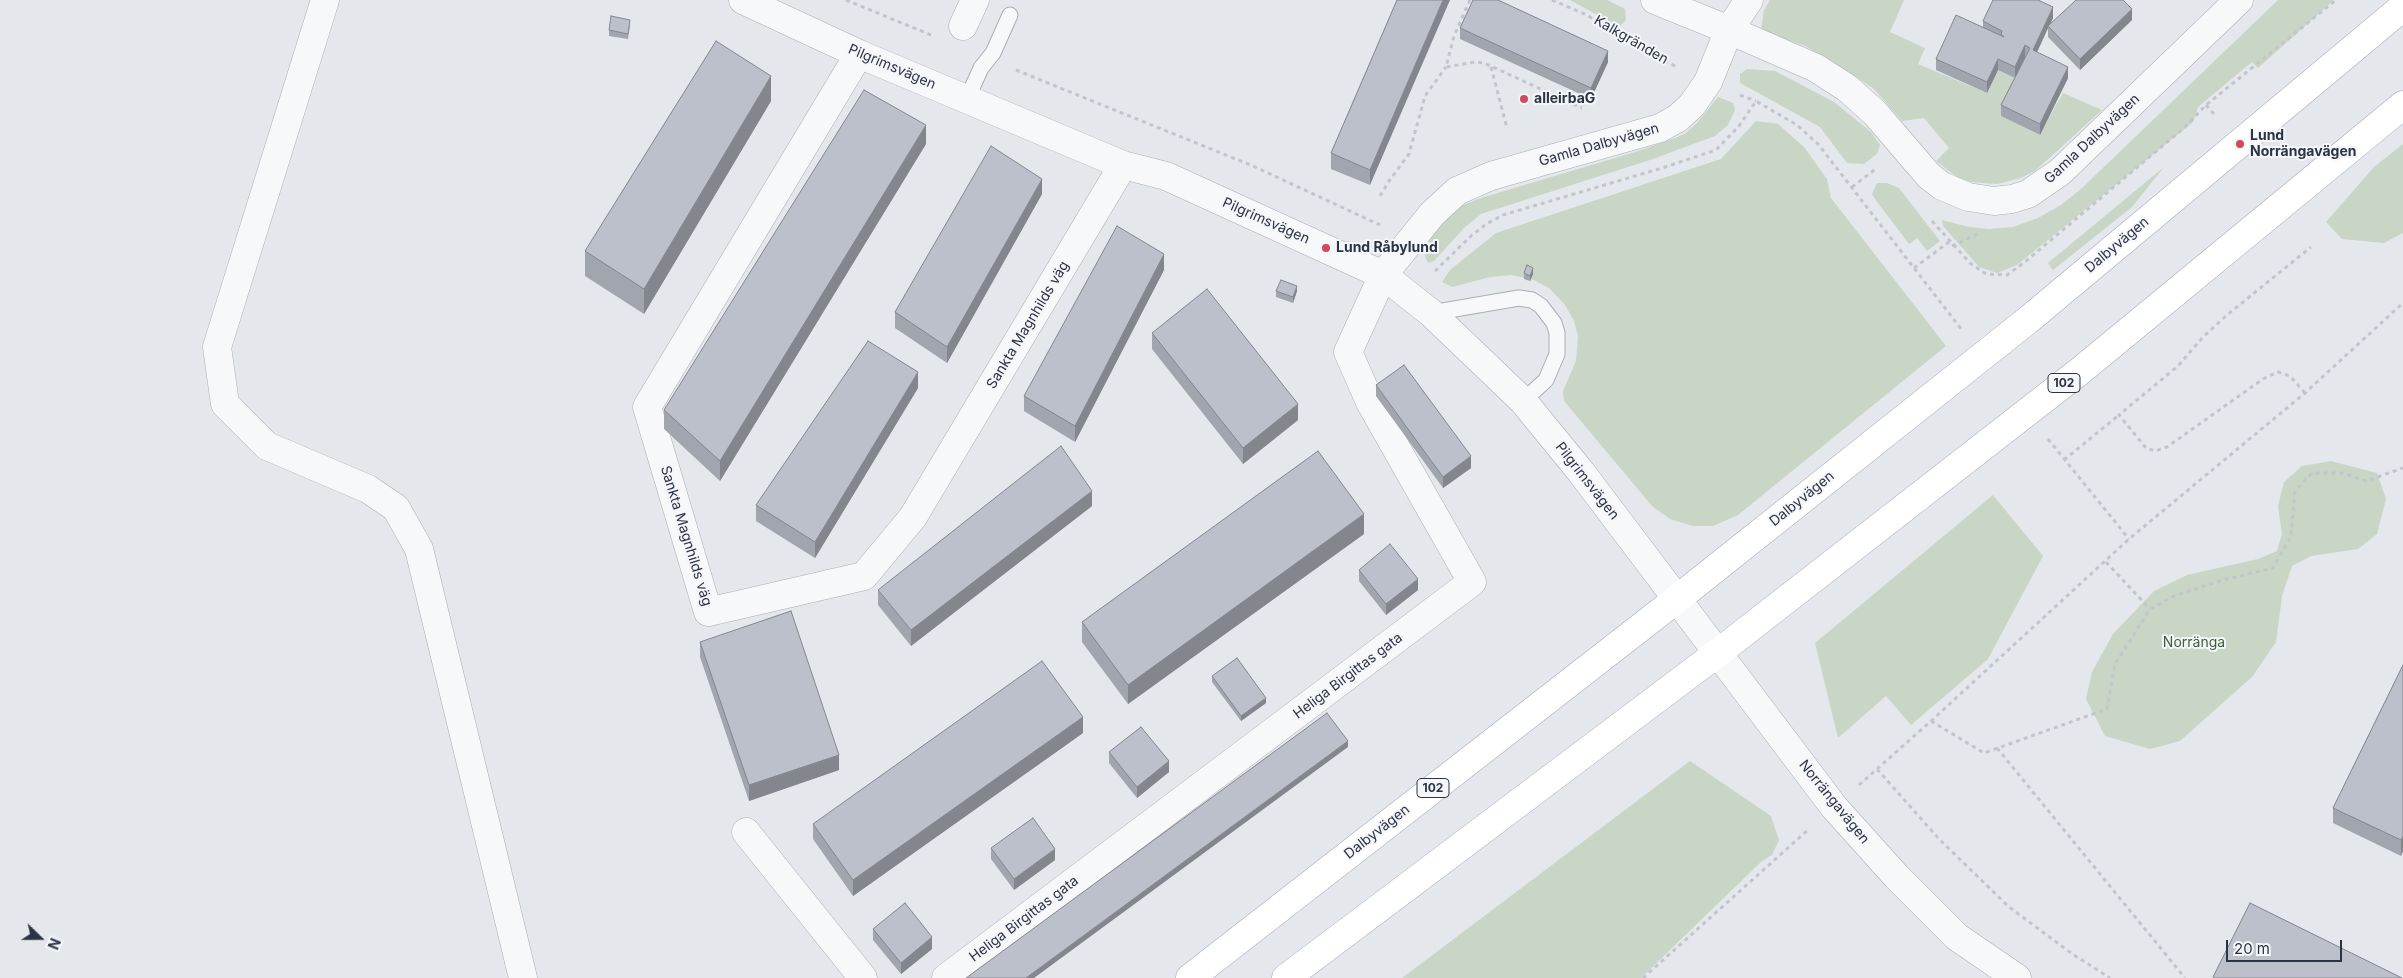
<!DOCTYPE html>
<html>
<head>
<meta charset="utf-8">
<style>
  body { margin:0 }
  #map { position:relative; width:2403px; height:978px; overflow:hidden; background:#e4e7ec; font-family:Inter,sans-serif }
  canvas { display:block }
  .north { position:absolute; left:15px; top:913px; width:50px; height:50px; -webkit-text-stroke:4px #f4f6f9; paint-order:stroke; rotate:112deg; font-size:14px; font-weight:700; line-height:20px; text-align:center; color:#2b3445 }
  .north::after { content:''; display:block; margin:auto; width:18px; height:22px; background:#2b3445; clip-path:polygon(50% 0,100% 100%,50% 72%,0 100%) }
  .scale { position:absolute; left:2226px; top:940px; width:116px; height:22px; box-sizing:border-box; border:2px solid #2b3445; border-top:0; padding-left:6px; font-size:15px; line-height:18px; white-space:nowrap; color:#2b3445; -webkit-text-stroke:4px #f4f6f9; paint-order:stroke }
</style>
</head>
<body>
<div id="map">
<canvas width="2403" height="978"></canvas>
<div class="north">N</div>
<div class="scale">20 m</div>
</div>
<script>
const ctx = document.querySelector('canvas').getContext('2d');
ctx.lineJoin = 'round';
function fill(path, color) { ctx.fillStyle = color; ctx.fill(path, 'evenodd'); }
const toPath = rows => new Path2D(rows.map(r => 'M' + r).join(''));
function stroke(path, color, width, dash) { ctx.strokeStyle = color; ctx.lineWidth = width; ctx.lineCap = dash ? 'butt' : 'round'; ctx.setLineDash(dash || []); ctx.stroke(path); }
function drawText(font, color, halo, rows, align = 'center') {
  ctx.font = font + ' Inter,sans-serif'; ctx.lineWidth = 4; ctx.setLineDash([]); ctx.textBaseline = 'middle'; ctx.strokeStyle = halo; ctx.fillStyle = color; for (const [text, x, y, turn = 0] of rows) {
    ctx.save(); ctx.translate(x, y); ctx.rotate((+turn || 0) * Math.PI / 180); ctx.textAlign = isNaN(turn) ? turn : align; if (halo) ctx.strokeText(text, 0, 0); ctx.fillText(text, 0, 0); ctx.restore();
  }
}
const green = toPath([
  [1570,0,1607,0,1625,9,1626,20,1619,27],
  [1770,0,1904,0,1890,32,1925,48,1918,64,1987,93,1998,70,2015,78,2002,116,2039,135,2063,93,2102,110,2035,171,2021,178,1997,184,1970,182,1957,177,1936,161,1949,148,1924,118,1902,121,1874,89,1847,71,1805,46,1761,31,1764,10],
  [2278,0,2334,0,2258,68,2252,62,2198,107,2193,122,2017,265,1997,273,1979,267,1943,226,1942,220,1969,227,1989,229,2013,227,2038,218,2061,205,2081,189],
  [1747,69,1775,71,1834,102,1871,132,1880,145,1877,154,1864,164,1847,163,1820,127,1740,83,1740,74],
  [1718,97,1733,103,1735,110,1728,125,1715,136,1653,159,1481,214,1464,228,1434,261,1428,263,1425,256,1426,247,1433,233,1458,207,1481,198,1635,152,1675,138,1686,133,1696,124],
  [1756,121,1778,124,1804,147,1827,179,1831,198,1946,346,1738,515,1713,526,1693,526,1670,519,1652,506,1564,401,1563,391,1576,361,1578,336,1574,321,1565,305,1549,288,1534,280,1511,275,1490,277,1452,287,1442,282,1450,270,1496,233,1721,159],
  [2403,144,2403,233,2384,243,2342,239,2326,222,2374,167],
  [2164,167,2132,207,2053,270,2048,263],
  [1877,183,1887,183,1899,188,1940,241,1927,251,1917,238,1909,244,1875,199,1872,194],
  [2331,461,2377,473,2386,499,2377,534,2358,549,2311,556,2292,566,2282,596,2276,642,2252,677,2180,741,2150,749,2105,736,2086,699,2092,672,2113,634,2154,591,2187,575,2258,559,2277,551,2282,534,2278,506,2284,482,2302,466],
  [1993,495,2043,556,1988,659,1911,725,1886,696,1838,738,1815,643],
  [1690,761,1771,816,1779,840,1772,855,1761,862,1641,978,1402,978]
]);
const path = toPath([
  [846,0,931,35],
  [1470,0,1454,36,1446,67,1475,62,1484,63,1582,108],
  [1552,0,1587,15,1632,44,1677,67],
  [1491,67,1507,128],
  [1016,70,1253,166,1380,225],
  [1740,95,1756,101],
  [2206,105,2214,114],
  [1852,187,1877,168],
  [1380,196,1389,181,1409,154,1425,96,1446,67],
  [1932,221,1970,263,1986,274,2007,275,2026,261,2185,127,2206,105,2336,0],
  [1952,246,1977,234],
  [1914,268,1949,242],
  [1435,271,1472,235,1488,223,1503,215,1662,168,1716,150,1739,126,1756,101,1797,125,1818,144,1962,330],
  [2305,393,2290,376,2278,372,2263,379,2167,447,2155,451,2146,448,2119,415,2178,366,2203,337,2227,315,2311,247],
  [2048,439,2129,539],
  [2064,460,2119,415],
  [2106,562,2150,609],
  [1931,721,1984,753,2107,709,2115,664,2150,609,2176,595,2223,580,2273,568,2291,536,2295,491,2312,473,2342,473,2366,481,2403,468],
  [1997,748,2185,978],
  [1877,769,1939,839,2009,907,2071,953,2110,978],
  [1859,785,1931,721,2129,539,2305,393,2403,303],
  [1643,978,1809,829]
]);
const service = toPath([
  [967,99,981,68,993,53,1010,15],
  [1431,313,1519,298,1532,300,1541,306,1554,323,1557,333,1557,354,1546,380,1523,401]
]);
const minor = toPath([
  [325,0,217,347,225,404,267,446,368,489,396,508,419,549,523,978],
  [743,0,859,54,1123,165,1166,176,1383,275,1431,313,1523,401,1581,472,1677,599],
  [1655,0,1729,30,1749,0],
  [963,26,975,0],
  [859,54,647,407,708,612,864,576,913,517,1123,165],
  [746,832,863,978],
  [946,978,1472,582,1370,402,1348,352,1383,275,1432,214,1457,191,1491,176,1660,128,1678,118,1692,105,1708,82,1729,30,1816,68,1847,88,1875,113,1929,176,1942,186,1968,197,1994,201,2012,199,2028,194,2060,172,2239,0]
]);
const tertiary = toPath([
  [1677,599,1834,807,1897,877,1957,937,2017,978]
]);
const primary = toPath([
  [1190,978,1677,599,2028,320,2403,7],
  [1286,978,1719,652,2080,371,2403,105]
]);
const wall = toPath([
  [1397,0,1370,185,1331,169,1331,153],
  [2053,18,2050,24,2132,20,2080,70,2048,37,2048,28,2037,52,2068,78,2040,135,2001,116,2001,105,2025,57,2015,78,1998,70,1987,93,1936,70,1936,59,1983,27,1983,21],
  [630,25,628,39,609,36,609,30],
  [1460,28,1608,62,1591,99,1460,39],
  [771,101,644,314,585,276,585,251],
  [926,144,720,481,664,429,664,410],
  [1042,194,947,363,895,328,895,312],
  [1164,270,1075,442,1024,411,1024,396],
  [1524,273,1533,274,1530,281,1524,279],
  [1276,291,1297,291,1293,303,1276,297],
  [1152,333,1298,420,1243,464,1152,349],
  [1376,385,1471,468,1443,488,1376,396],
  [918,388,815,558,756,521,756,505],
  [1092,506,911,646,878,605,878,590],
  [1364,534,1128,704,1082,642,1082,622],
  [1359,570,1418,590,1386,615,1359,581],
  [700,642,839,770,749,801,700,657],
  [2403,665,2403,851,2401,856,2333,823,2333,808],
  [1212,676,1266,703,1241,721,1212,682],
  [1083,733,853,896,813,839,813,824],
  [1109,752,1169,772,1137,798,1109,763],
  [991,848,1055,860,1014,890,991,859],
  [873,929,932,949,901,974,873,940]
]);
const shadedWall = toPath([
  [1443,0,1450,0,1370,185,1370,170],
  [2053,7,2053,18,2049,27,2048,26,2048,28,2033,61,2033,50],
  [2132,9,2132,20,2080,70,2080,59],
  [2025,45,2025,57,2015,78,2015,67],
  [1608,51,1608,62,1591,99,1591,88],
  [1998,59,1998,70,1987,93,1987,82],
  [2068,67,2068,78,2040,135,2040,124],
  [771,76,771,101,644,314,644,289],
  [926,125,926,144,720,481,720,461],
  [1042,179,1042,194,947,363,947,347],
  [1164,254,1164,270,1075,442,1075,426],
  [1533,268,1533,274,1530,281,1530,276],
  [1297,286,1297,291,1293,303,1293,297],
  [918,372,918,388,815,558,815,542],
  [1298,404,1298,420,1243,464,1243,448],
  [1471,456,1471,468,1443,488,1443,477],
  [1092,491,1092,506,911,646,911,630],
  [1364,514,1364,534,1128,704,1128,685],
  [1418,579,1418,590,1386,615,1386,604],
  [1266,698,1266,703,1241,721,1241,716],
  [1083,717,1083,733,853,896,853,880],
  [1348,741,1348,747,1034,978,1026,978],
  [839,755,839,770,749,801,749,785],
  [1169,761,1169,772,1137,798,1137,787],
  [2403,836,2403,851,2401,856,2401,840],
  [1055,849,1055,860,1014,890,1014,879],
  [932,937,932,949,901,974,901,963]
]);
const building = toPath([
  [1397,0,1443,0,1370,170,1331,153,1397,0],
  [1473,0,1498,0,1608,51,1591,88,1460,28,1473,0],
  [1993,0,2038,0,2053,7,2033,50,2068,67,2040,124,2001,105,2030,48,2025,45,2015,67,1998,59,1987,82,1936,59,1956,15,2004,37,2001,34,2002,31,1983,21,1993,0],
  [2076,0,2123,0,2132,9,2080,59,2048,26,2076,0],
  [611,16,630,20,628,34,609,30,611,16],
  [716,41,771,76,644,289,585,251,716,41],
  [864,90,926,125,720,461,664,410,864,90],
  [991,146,1042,179,947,347,895,312,991,146],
  [1117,226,1164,254,1075,426,1024,396,1117,226],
  [1527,265,1533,268,1530,276,1524,273,1527,265],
  [1281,280,1297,286,1293,297,1276,291,1281,280],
  [1207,289,1298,404,1243,448,1152,333,1207,289],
  [868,341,918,372,815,542,756,505,868,341],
  [1404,365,1471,456,1443,477,1376,385,1404,365],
  [1061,446,1092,491,911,630,878,590,1061,446],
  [1318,451,1364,514,1128,685,1082,622,1318,451],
  [1390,544,1418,579,1386,604,1359,570,1390,544],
  [791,611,839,755,749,785,700,642,791,611],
  [1237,658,1266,698,1241,716,1212,676,1237,658],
  [1042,661,1083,717,853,880,813,824,1042,661],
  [2403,665,2403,836,2401,840,2333,808,2403,665],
  [1327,713,1348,741,1026,978,966,978,1327,713],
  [1141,727,1169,761,1137,787,1109,752,1141,727],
  [1033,818,1055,849,1014,879,991,848,1033,818],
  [905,903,932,937,901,963,873,929,905,903],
  [2250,903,2402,978,2215,978,2213,977,2250,903]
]);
const markers = [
  [1524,99,5,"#d1495b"],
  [2240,144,5,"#d1495b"],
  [1326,248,5,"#d1495b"]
];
const shields = [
  [2064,383,32],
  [1433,788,32]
];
const shieldNames = [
  ["102",2064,383],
  ["102",1433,788]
];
const streetNames = [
  ["Kalkgränden",1631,40,30],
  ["Pilgrimsvägen",892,67,23],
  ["Gamla Dalbyvägen",2092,139,-43],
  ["Gamla Dalbyvägen",1599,145,-16],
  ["Pilgrimsvägen",1266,221,24],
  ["Dalbyvägen",2117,245,-40],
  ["Sankta Magnhilds väg",1028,325,-59],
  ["Pilgrimsvägen",1587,481,52],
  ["Dalbyvägen",1802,499,-39],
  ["Sankta Magnhilds väg",686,536,73],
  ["Heliga Birgittas gata",1348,676,-37],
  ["Norrängavägen",1834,802,51],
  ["Dalbyvägen",1377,832,-38],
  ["Heliga Birgittas gata",1024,919,-37]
];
const poiNames = [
  ["alleirbaG",1534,99],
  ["Lund",2250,136],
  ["Norrängavägen",2250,152],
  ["Lund Råbylund",1336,248]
];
const parkNames = [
  ["Norränga",2194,643]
];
fill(green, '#c9d6c5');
stroke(service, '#a9aeb7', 17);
stroke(minor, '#a9aeb7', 29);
stroke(tertiary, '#a9aeb7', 29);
stroke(primary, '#a3abb8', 29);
stroke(path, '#c2c5cb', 3, [4, 4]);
stroke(service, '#f7f8fa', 15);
stroke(minor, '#f7f8fa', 28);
stroke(tertiary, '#f7f8fa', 28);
stroke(primary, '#fff', 28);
fill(wall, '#a1a5ae');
fill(shadedWall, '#83868d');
fill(building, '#bbc0ca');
stroke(building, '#83868d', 1);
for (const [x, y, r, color] of markers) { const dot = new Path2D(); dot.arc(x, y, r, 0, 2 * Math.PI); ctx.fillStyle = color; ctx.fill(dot); stroke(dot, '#f4f6f9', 2); }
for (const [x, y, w] of shields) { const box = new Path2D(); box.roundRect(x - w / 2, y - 9.5, w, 19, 4); ctx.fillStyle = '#f4f6f9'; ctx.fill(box); stroke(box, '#2b3445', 1); }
drawText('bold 12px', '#2b3445', null, shieldNames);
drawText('14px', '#2b3445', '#f4f6f9', streetNames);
drawText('bold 14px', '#2b3445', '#f4f6f9', poiNames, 'left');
drawText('14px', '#3f6138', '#f4f6f9', parkNames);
</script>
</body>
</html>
